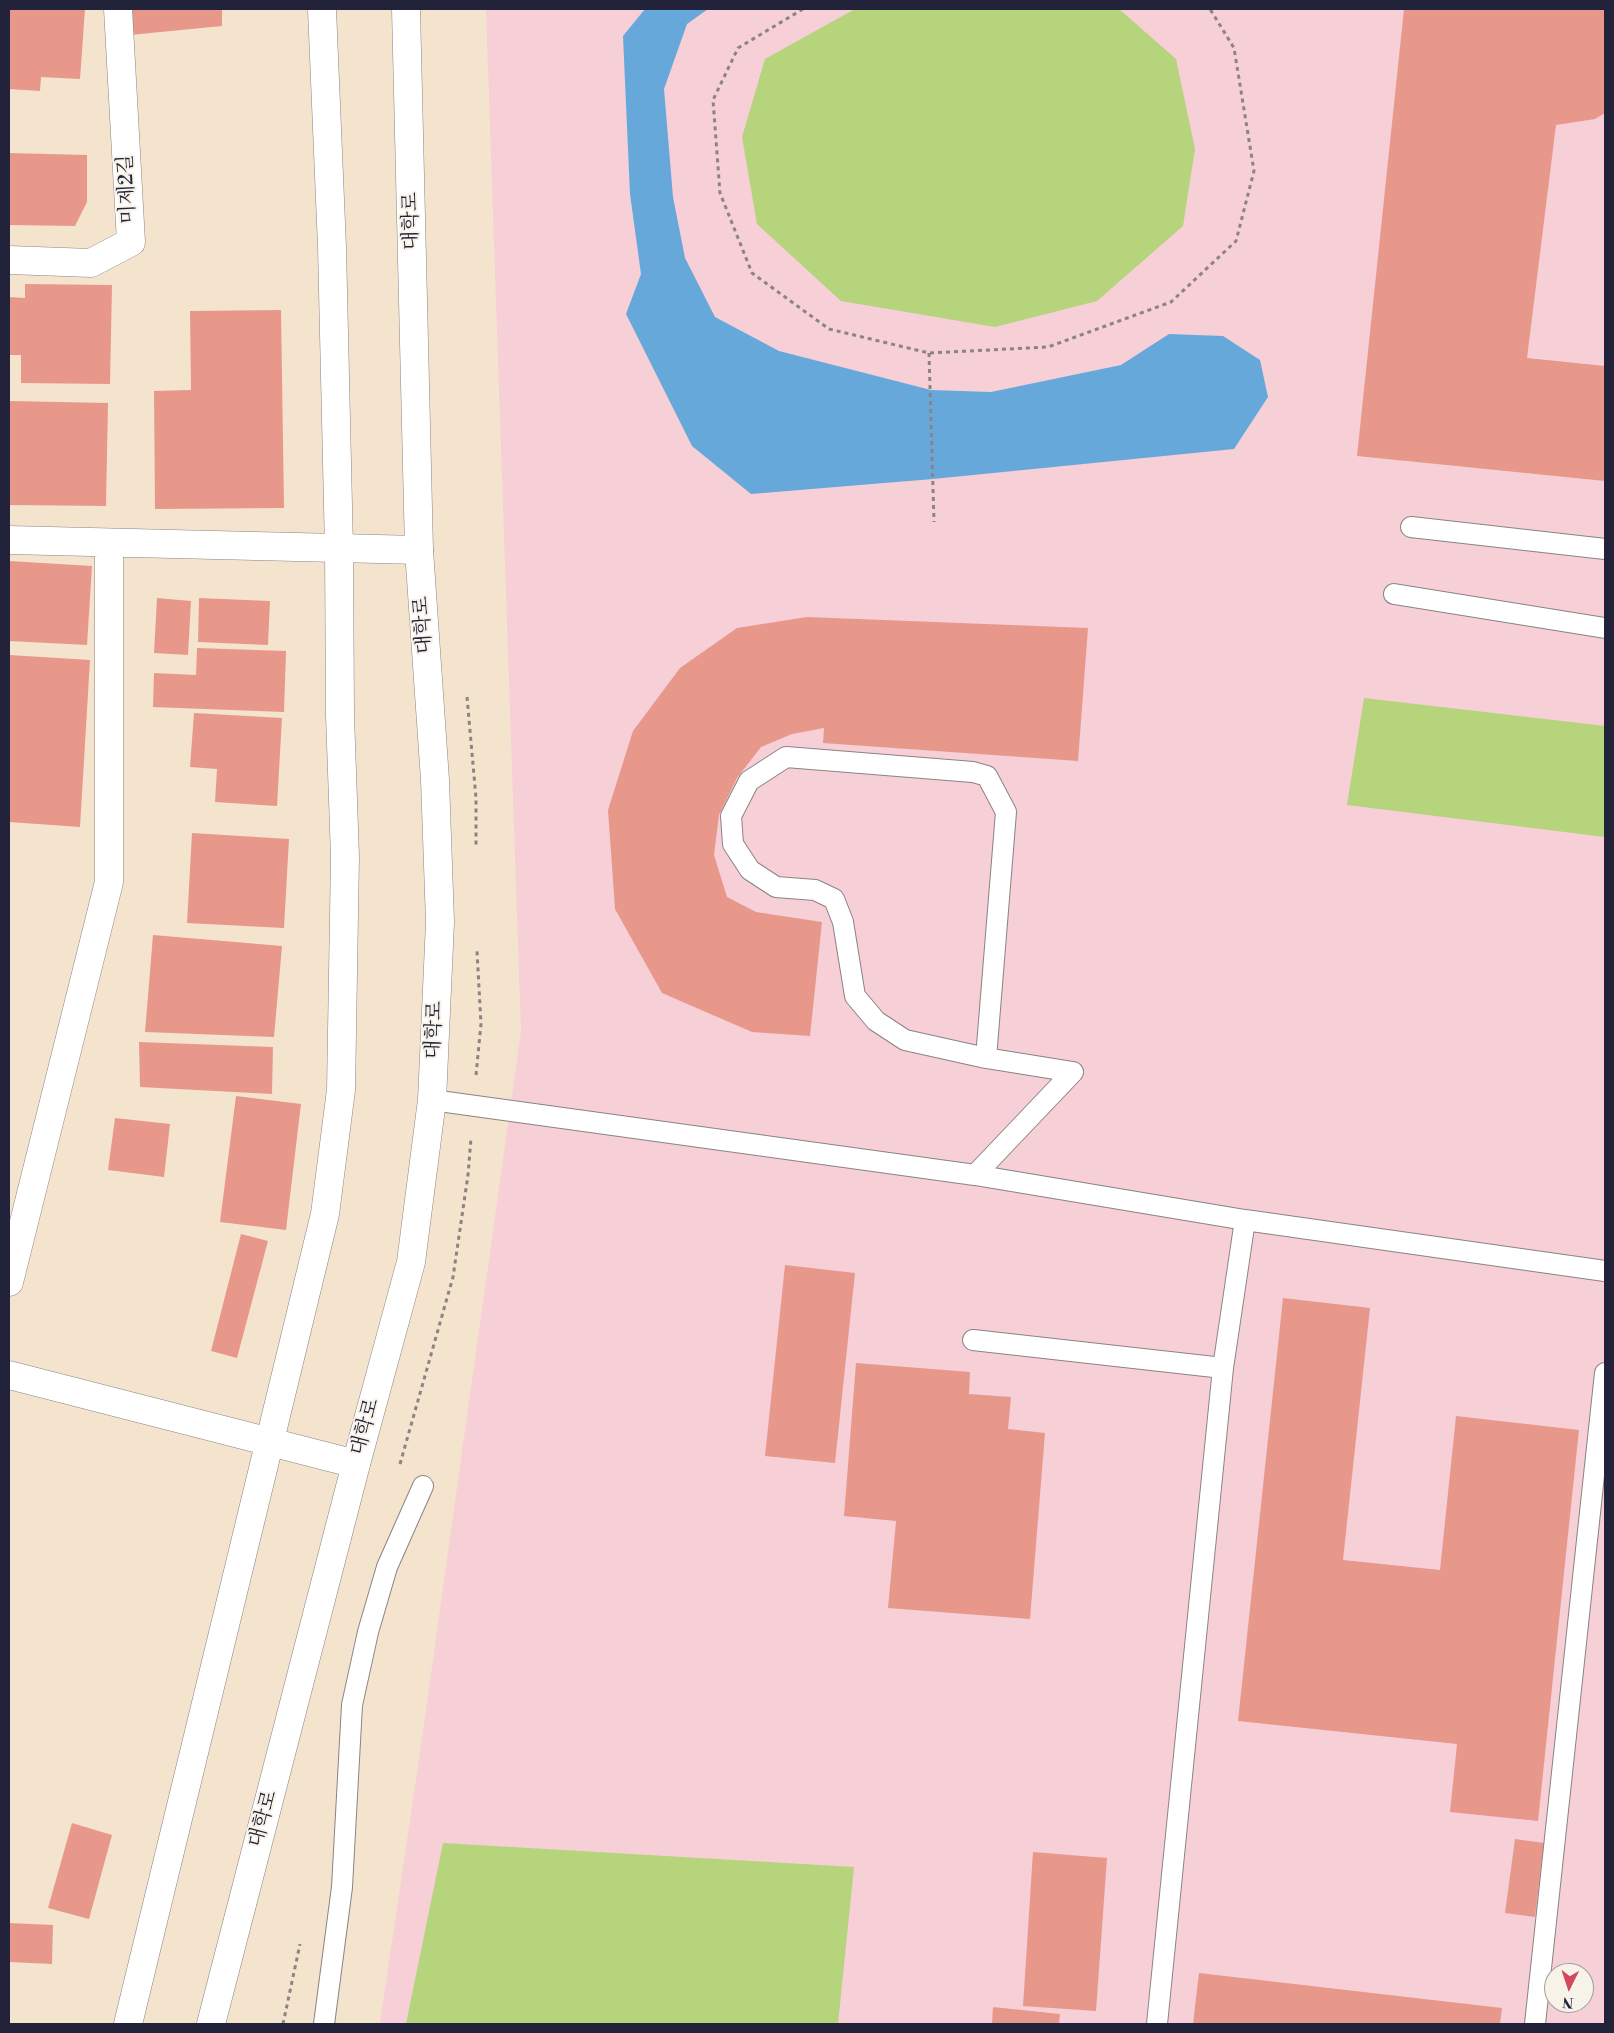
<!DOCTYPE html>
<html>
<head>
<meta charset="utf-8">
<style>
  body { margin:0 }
  #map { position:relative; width:1614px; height:2033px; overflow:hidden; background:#f4e4cd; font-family:"Libre Bodoni",serif }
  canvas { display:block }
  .frame { position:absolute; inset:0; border:10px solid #22223b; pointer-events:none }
  .north { position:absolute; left:1544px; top:1963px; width:50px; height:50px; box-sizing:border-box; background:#f7f3e8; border:1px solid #a29fa3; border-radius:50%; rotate:184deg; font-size:14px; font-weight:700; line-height:20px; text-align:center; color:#22223b }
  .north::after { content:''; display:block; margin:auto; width:18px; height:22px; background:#d1495b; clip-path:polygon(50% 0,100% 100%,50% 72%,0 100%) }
</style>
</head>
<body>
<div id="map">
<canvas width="1614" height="2033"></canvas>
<div class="frame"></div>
<div class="north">N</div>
</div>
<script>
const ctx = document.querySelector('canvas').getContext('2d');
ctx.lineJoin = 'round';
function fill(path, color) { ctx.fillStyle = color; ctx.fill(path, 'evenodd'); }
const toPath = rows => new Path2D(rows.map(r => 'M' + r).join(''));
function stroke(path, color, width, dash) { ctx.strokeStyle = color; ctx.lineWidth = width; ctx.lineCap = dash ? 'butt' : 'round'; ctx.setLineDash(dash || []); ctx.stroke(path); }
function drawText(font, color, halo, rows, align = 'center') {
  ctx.font = font + ' "Libre Bodoni","Noto Serif KR",serif'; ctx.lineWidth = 4; ctx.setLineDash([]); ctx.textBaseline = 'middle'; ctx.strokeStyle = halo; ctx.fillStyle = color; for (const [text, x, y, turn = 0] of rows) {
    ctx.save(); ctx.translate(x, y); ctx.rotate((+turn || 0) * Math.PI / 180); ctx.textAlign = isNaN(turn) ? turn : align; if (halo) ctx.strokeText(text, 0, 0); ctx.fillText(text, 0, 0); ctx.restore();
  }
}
const built = toPath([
  [486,9,1605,9,1605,2024,380,2024,421,1745,521,1031],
  [1554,1973,1584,1973,1584,2003,1554,2003]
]);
const green = toPath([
  [855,9,1119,9,1176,59,1195,149,1183,226,1097,301,995,327,841,301,757,224,742,137,765,59],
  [1364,698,1605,726,1605,837,1347,805],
  [443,1843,854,1867,838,2024,406,2024]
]);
const water = toPath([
  [645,9,708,9,687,24,664,89,673,197,685,258,715,317,779,351,931,390,991,392,1121,365,1169,334,1223,336,1260,360,1268,397,1234,449,933,479,751,494,692,446,626,314,641,274,630,194,623,36]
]);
const building = toPath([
  [9,9,85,9,80,79,41,77,40,91,9,89],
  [130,9,222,9,222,26,130,35],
  [1404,9,1605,9,1605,113,1595,119,1556,125,1527,358,1605,366,1605,481,1357,456],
  [9,153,87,155,87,202,75,226,9,225],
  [25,284,112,285,110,384,21,383,21,355,9,355,9,297,25,298],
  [281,310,284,508,155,509,154,391,191,390,190,311],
  [9,401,108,403,106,506,9,505],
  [9,561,92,566,87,645,9,641],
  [157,598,191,601,188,655,154,653],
  [199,598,270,601,268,645,198,642],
  [807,617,1088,628,1078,761,823,743,824,728,792,734,761,747,737,778,719,815,714,855,727,897,756,912,822,922,810,1036,752,1032,662,993,615,909,608,810,633,731,680,668,737,628],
  [197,648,286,651,284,712,153,707,154,673,196,675],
  [9,655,90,660,80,827,9,822],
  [194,713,282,718,277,806,215,802,217,769,190,767],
  [192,833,289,839,284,928,187,923],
  [153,935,282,946,274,1037,145,1032],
  [139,1042,273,1047,272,1094,140,1087],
  [236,1096,301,1104,286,1230,220,1222],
  [115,1118,170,1124,164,1177,108,1170],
  [241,1234,268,1241,237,1358,211,1351],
  [785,1265,855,1273,835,1463,765,1456],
  [1283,1298,1370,1308,1343,1560,1440,1570,1456,1416,1579,1430,1538,1821,1450,1812,1457,1744,1238,1721],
  [856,1363,970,1372,969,1394,1011,1397,1008,1429,1045,1433,1030,1619,888,1608,896,1521,844,1516],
  [72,1823,112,1835,89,1919,48,1908],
  [1515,1839,1544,1843,1535,1917,1505,1913],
  [1033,1852,1107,1858,1096,2011,1023,2006],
  [9,1923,53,1925,52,1964,9,1962],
  [1199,1973,1502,2008,1500,2024,1193,2024],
  [993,2007,1060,2014,1059,2024,992,2024]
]);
const path = toPath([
  [803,9,738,48,713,100,720,193,752,273,829,329,929,353,1048,347,1171,302,1236,241,1254,171,1234,48,1210,9],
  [929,353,934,522],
  [467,697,476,798,476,848],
  [476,1075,481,1024,477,951],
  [400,1464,453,1277,468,1175,471,1138],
  [283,2024,300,1944]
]);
const service = toPath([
  [1411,527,1605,549],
  [1394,594,1605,628],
  [986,1058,1006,812,987,776,973,772,786,757,749,781,731,816,733,844,750,870,776,887,815,890,834,899,843,922,855,996,876,1021,905,1040,986,1058,1073,1072],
  [432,1100,975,1175,1245,1220,1605,1271],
  [975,1175,1073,1072],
  [973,1340,1223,1368],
  [324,2024,342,1887,352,1705,368,1632,387,1567,423,1486],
  [1157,2024,1223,1368,1245,1220],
  [1535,2024,1605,1373]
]);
const minor = toPath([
  [9,260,91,263,131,242,118,9],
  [9,540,419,550],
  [9,1282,109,882,109,544],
  [9,1375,356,1464]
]);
const tertiary = toPath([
  [128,2024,325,1214,341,1090,345,857,340,715,339,549,332,247,322,9],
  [211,2024,356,1464,411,1262,432,1100,440,922,435,780,419,550,406,9]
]);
const streetNames = [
  ["미제2길",128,189,-93],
  ["대학로",412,221,-91],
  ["대학로",424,625,-94],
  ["대학로",435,1030,-88],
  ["대학로",366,1427,-75],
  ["대학로",264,1819,-75]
];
fill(built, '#f6cfd7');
fill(green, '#b5d47b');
fill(water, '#67a8db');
fill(building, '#e7988b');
stroke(service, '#8b8384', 22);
stroke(minor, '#8b8384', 29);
stroke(tertiary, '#8b8384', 29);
stroke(path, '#8b8384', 3, [4, 4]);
stroke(service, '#fff', 20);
stroke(minor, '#fff', 28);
stroke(tertiary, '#fff', 28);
drawText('20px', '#22223b', '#f7f3e8', streetNames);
</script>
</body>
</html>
